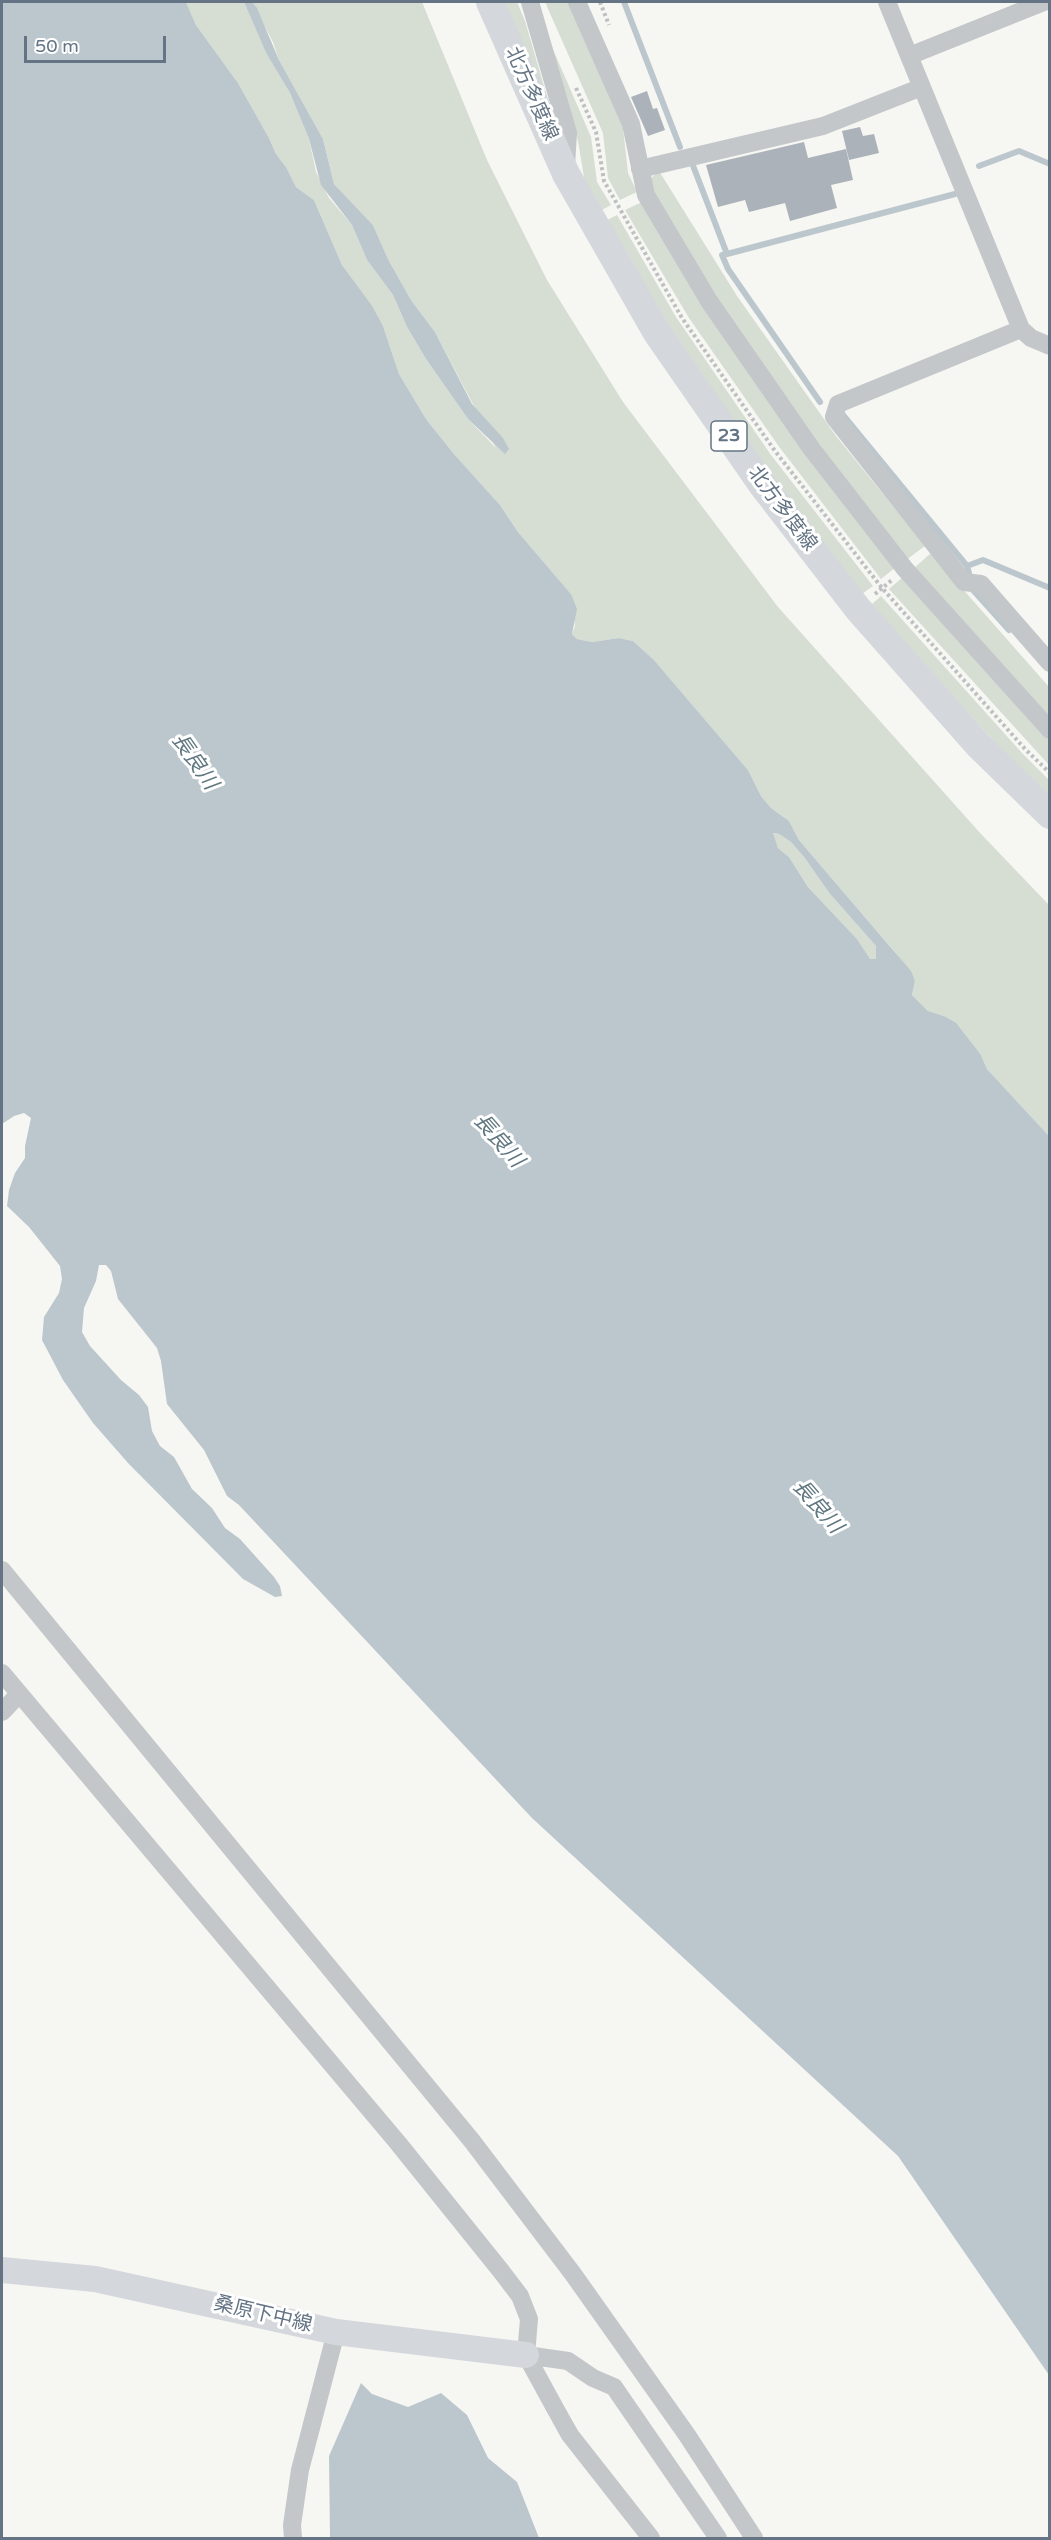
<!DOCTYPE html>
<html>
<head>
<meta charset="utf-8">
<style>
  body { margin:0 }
  #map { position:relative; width:1051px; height:2540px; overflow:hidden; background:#f6f6f2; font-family:"Varela Round",sans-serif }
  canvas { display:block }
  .frame { position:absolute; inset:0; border:3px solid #647484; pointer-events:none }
  .scale { position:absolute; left:24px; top:36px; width:142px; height:27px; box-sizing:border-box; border:3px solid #647484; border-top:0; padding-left:8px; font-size:18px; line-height:21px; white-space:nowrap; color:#647484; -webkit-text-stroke:4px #fff; paint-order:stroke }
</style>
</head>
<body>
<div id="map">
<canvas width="1051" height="2540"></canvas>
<div class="frame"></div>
<div class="scale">50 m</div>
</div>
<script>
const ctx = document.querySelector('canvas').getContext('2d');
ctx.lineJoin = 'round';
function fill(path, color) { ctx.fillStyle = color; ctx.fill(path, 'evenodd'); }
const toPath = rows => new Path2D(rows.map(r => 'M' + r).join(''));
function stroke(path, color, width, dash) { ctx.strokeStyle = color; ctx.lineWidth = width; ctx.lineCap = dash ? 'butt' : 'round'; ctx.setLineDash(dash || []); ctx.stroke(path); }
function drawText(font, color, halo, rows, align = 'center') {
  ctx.font = font + ' "Varela Round","Noto Sans JP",sans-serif'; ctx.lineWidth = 6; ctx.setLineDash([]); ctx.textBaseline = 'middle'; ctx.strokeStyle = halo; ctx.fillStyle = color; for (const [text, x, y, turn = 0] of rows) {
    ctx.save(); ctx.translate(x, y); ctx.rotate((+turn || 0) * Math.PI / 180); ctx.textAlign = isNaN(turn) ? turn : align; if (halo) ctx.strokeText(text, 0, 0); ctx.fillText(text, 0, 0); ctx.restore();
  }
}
const green = toPath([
  [186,2,244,2,266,53,290,93,309,139,316,172,329,198,352,225,367,260,393,295,407,327,426,359,468,419,496,448,435,332,411,300,388,259,373,225,334,184,323,139,279,60,273,42,252,2,422,2,487,160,547,280,623,402,778,607,981,834,1049,905,1049,1136,987,1069,981,1055,944,1016,928,1011,912,995,915,981,895,952,799,840,789,821,771,808,761,796,748,770,654,660,633,641,619,638,592,642,577,639,572,634,575,626,571,594,518,532,500,505,454,454,426,419,399,374,383,326,342,265,314,200,296,187,286,167,276,154,269,138,238,83,196,25],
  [503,2,517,2,525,21,558,134],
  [545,2,569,2,623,128,628,173,637,192,620,200,608,178,603,133],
  [542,24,591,137,597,182,611,205,598,212,586,189,578,141],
  [659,171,737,296,836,436,925,546,906,560,816,444,714,298,654,199,651,178],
  [642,202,896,567,881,579,780,448,689,318,625,210],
  [617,215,676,317,771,455,873,586,862,594,763,467,665,327,603,222],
  [931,553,1049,687,1049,721,913,569],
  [904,576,1049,738,1049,765,889,589],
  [881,596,1022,753,1049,780,1049,799,1015,765,871,605],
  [772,833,779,834,791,842,804,857,830,894,876,946,876,959,870,960,857,939,808,887,789,857,778,848]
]);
const water = toPath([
  [2,2,186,2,196,25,238,83,269,138,276,154,286,167,296,187,314,200,342,265,372,306,383,326,399,374,426,419,454,454,500,505,518,532,571,594,577,609,572,634,577,639,592,642,619,638,633,641,654,660,748,770,761,796,771,808,789,821,799,840,911,971,915,981,912,995,928,1011,944,1016,956,1023,981,1055,987,1069,1049,1136,1049,2375,898,2156,532,1818,239,1505,227,1496,204,1450,167,1404,161,1361,157,1348,118,1299,111,1271,106,1265,99,1265,96,1281,84,1308,82,1332,90,1346,121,1380,139,1395,148,1407,152,1431,160,1446,174,1457,192,1489,212,1508,225,1528,240,1539,274,1577,280,1586,282,1596,275,1597,243,1579,128,1463,93,1423,63,1380,42,1340,44,1317,59,1293,62,1279,60,1266,29,1227,7,1206,9,1190,15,1173,25,1158,25,1146,31,1118,24,1113,14,1116,2,1124],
  [773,833,779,834,791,842,804,857,830,894,876,946,876,959,870,959,857,939,808,887,789,857,778,848],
  [244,2,252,2,257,8,279,60,323,139,334,184,373,225,388,259,411,300,435,332,472,404,503,438,509,449,505,454,468,419,426,359,407,327,393,295,367,260,352,225,321,185,309,139,290,93,266,53],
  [361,2383,372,2394,408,2407,441,2393,467,2415,488,2458,517,2482,539,2538,330,2538,329,2456]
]);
const stream = toPath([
  [624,2,680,147],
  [692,163,727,254,722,255,728,269,820,402],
  [979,166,1019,151,1050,164],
  [727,254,955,194],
  [843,415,967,566,969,573],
  [967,566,983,560,1050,588],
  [972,589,1009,630]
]);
const building = toPath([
  [647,91,653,109,657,108,665,130,648,136,631,97],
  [860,127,863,136,874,134,879,153,849,160,842,131],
  [804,142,808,158,846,149,853,180,831,185,837,208,790,221,785,203,749,212,745,200,718,207,706,165]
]);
const path = toPath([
  [600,2,609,25],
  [576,88,596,132,604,181,682,318,775,451,882,588,1025,749,1050,773],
  [875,594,892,580]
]);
const minor = toPath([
  [530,2,568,133,566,166],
  [577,2,631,124,646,195,709,301,811,448,905,569,1050,730],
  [887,2,1021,329,1031,338,1050,346],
  [909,56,1044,2],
  [640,169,823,126,922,87],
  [1021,329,838,404,834,417,964,582,981,584,1050,663],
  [2,1570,472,2141,573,2274,687,2435,754,2538],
  [2,1673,398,2143,501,2271,520,2296,529,2319,526,2355,556,2410,570,2435,651,2538],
  [2,1712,19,1694],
  [526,2355,568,2361,593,2378,614,2387,718,2538],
  [293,2538,292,2525,300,2470,336,2332]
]);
const secondary = toPath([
  [2,2270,95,2279,336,2332,526,2355]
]);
const primary = toPath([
  [490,2,566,174,657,333,763,486,858,609,979,746,1050,815]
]);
const shields = [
  [729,436,36]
];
const shieldNames = [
  ["23",729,436]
];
const streetNames = [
  ["北方多度線",531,94,66],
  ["北方多度線",782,509,53],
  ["桑原下中線",263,2315,13]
];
const waterNames = [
  ["長良川",194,762,55],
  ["長良川",498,1141,49],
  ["長良川",817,1507,49]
];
fill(green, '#d6ddd3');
fill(water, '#bcc7cd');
stroke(stream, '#bcc7cd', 6);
fill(building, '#abb2b9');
stroke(path, '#bdbfc1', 4, [3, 3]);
stroke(minor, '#c3c7ca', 18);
stroke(secondary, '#d4d8dc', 26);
stroke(primary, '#d4d8dc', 28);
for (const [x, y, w] of shields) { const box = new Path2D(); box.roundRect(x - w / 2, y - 15, w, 30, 4.5); ctx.fillStyle = '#fff'; ctx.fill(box); stroke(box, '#647484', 1.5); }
drawText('bold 18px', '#647484', null, shieldNames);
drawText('20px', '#647484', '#fff', streetNames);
drawText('italic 21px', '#607780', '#fff', waterNames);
</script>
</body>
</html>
